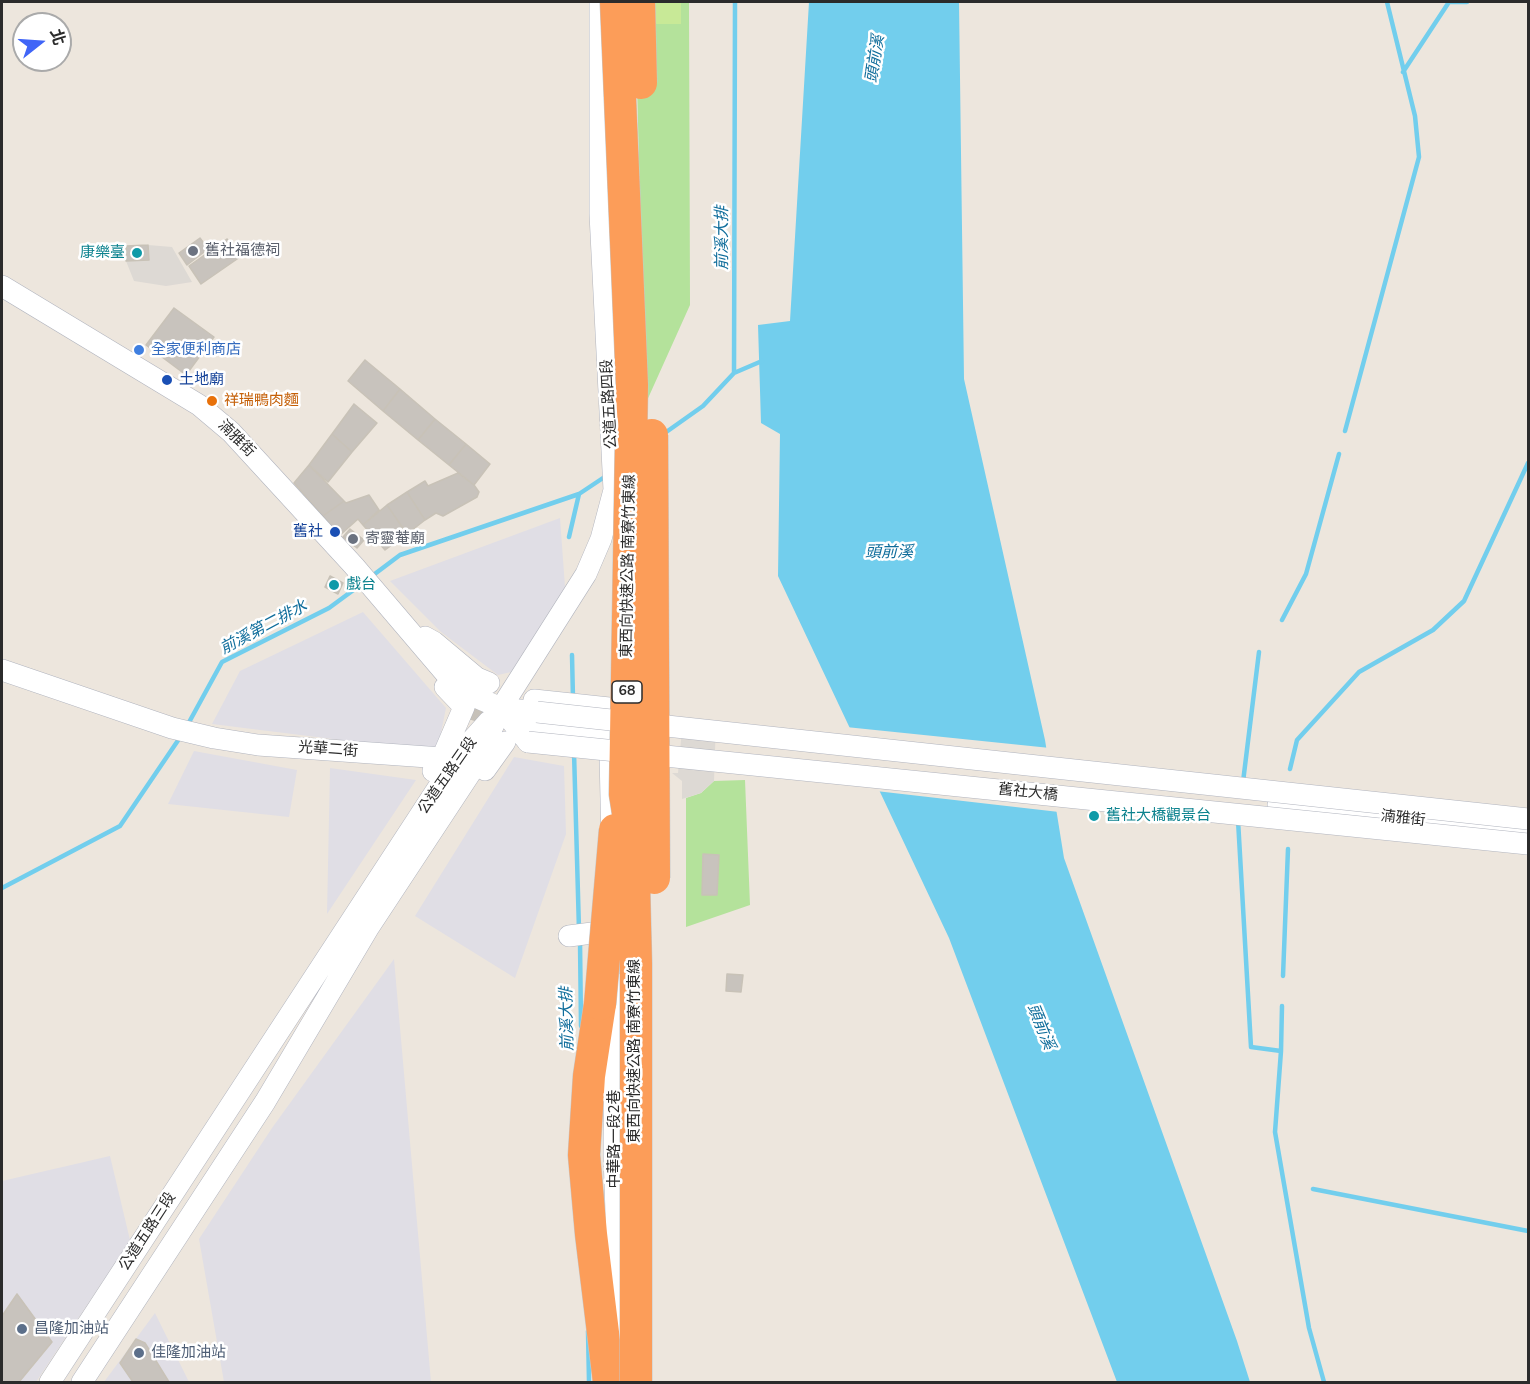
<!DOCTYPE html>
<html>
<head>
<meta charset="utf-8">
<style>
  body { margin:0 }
  #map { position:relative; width:1530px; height:1384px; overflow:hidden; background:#ede6dd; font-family:"Nunito Sans","Noto Sans TC",sans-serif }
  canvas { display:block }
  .frame { position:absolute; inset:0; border:3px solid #2b2b2b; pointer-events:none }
  .north { position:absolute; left:12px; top:12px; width:60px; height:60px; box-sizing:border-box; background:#fff; border:2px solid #aaa; border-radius:50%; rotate:73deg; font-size:16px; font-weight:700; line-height:24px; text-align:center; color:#2b2b2b }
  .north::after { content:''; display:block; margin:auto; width:21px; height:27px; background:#4065f7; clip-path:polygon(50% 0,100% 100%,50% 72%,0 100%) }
</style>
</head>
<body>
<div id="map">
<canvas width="1530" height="1384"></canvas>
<div class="frame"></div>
<div class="north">北</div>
</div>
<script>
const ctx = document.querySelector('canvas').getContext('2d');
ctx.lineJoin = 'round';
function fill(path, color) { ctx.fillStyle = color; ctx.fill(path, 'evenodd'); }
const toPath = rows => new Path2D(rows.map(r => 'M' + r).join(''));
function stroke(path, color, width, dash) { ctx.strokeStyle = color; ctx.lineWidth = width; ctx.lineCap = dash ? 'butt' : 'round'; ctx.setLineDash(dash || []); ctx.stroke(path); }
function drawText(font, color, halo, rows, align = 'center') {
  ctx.font = font + ' "Nunito Sans","Noto Sans TC",sans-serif'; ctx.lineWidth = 5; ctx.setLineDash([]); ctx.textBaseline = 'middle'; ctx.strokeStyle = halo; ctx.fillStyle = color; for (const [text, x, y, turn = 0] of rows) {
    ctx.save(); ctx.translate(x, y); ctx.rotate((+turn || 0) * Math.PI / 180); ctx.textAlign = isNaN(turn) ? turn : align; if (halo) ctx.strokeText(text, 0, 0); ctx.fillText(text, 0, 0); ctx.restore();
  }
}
const industrial = toPath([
  [560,518,565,587,511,672,498,675,441,632,390,581],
  [363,612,446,708,437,752,212,724,240,671],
  [194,751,297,770,289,817,168,804],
  [514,757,564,766,566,834,515,978,415,916],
  [330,768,416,780,327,914],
  [394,959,431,1382,224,1382,199,1239,272,1128],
  [110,1156,130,1240,36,1382,2,1382,2,1181],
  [155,1313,189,1382,104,1382]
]);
const green = toPath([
  [635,2,689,2,690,305,645,405],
  [745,780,750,905,686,927,686,798,701,793,714,781]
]);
const pitch = toPath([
  [651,2,681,2,681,24,651,24]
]);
const plaza = toPath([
  [148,245,172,247,192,282,166,286,134,281,126,261,149,260],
  [683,719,716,721,714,781,701,793,682,799,682,781,672,773,678,773]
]);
const water = toPath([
  [809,2,959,2,964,379,1045,740,1064,858,1237,1341,1250,1382,1117,1382,949,938,778,576,780,434,761,423,758,325,790,321]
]);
const pier = toPath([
  [846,727,1050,748,1059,812,876,791]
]);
const stream = toPath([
  [1403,72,1449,2,1467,2],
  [734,373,762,361],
  [1345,431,1419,157,1415,116,1387,2],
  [662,435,703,406,734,373,735,2],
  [569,537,579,494],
  [372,576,400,555,579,494,606,476],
  [1282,620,1306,574,1339,454],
  [572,655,573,699],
  [187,726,222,662,329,608,363,583],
  [574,752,579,930],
  [1290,769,1297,740,1359,672,1433,630,1464,601,1528,463],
  [1243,782,1259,652],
  [1238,820,1251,1047,1281,1051,1275,1132,1309,1328,1324,1382],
  [2,888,120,826,181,736],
  [580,941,581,1026],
  [1283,976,1288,849],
  [1281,1051,1282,1006],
  [1313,1189,1528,1231],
  [588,1331,589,1382]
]);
const building = toPath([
  [200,238,208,249,187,265,179,253,200,238],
  [227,239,240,257,201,284,189,266,227,239],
  [148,245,149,260,126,261,126,246,148,245],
  [174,308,214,337,186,375,146,345,174,308],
  [365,360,400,389,383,411,348,381,365,360],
  [400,389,435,419,418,440,383,411,400,389],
  [354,404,377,423,352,452,332,434,354,404],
  [435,419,466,444,449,465,418,440,435,419],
  [332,434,352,452,328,482,309,465,332,434],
  [466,444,490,464,474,485,449,465,466,444],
  [309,465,344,501,323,516,294,483,309,465],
  [458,473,474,485,479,492,477,497,443,516,436,513,425,520,407,492,425,481,428,486,458,473],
  [407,492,425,520,407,534,387,505,407,492],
  [369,495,379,510,363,525,358,519,339,536,323,516,344,501,346,503,369,495],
  [387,505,407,534,385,550,363,525,387,505],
  [350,529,364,540,357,548,343,537,350,529],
  [330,576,343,583,338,594,325,587,330,576],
  [703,854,719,855,717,895,702,895,703,854],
  [727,974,743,975,741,992,726,991,727,974],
  [17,1294,52,1342,19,1382,2,1382,2,1316,17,1294],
  [136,1339,145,1343,169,1382,133,1382,120,1363,136,1339]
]);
const minorTunnel = toPath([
  [464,707,509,720]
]);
const minor = toPath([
  [2,286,199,405,231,432,354,566,446,674,471,695,501,708,537,712],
  [425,637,434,642,477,678,489,683],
  [2,670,172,728,214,738,258,745,442,758],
  [534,700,609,708,612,844],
  [501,708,528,742],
  [533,727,610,735],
  [485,770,505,742],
  [433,771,442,758,464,707,445,687],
  [1278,805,1528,833],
  [569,936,600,932],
  [615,983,614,1155,620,1331,632,1357],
  [50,1382,462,751,489,721],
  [82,1382,265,1102,369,927,477,763,501,708,586,574,601,539,614,490,600,214,600,2]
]);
const highway = toPath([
  [600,1004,589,1076,584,1155,591,1234,609,1382]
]);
const minorBridge = toPath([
  [537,712,1528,819],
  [528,742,1528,844]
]);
const highwayBridge = toPath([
  [616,2,632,385,625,794,633,845,636,964,636,1382],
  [639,2,641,83],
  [652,435,654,878],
  [600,1004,615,830]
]);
const markers = [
  [193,251,6,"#6b7280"],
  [137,253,6,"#0f9aa8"],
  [139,350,6,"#3f7fe0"],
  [167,380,6,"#1a4fb4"],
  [212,401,6,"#e8710a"],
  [335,532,6,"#1a4fb4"],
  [353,539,6,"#6b7280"],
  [334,585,6,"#0f9aa8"],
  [1094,816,6,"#0f9aa8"],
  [22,1329,6,"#5c6f8a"],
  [139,1353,6,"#5c6f8a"]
];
const shields = [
  [627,692,30]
];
const shieldNames = [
  ["68",627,692]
];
const worshipNames = [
  ["舊社福德祠",205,251],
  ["寄靈菴廟",365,539]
];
const cultureNames = [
  ["康樂臺",125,253,"right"],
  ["戲台",346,585],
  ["舊社大橋觀景台",1106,816]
];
const shopNames = [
  ["全家便利商店",151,350]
];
const transitNames = [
  ["土地廟",179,380],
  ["舊社",323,532,"right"]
];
const foodNames = [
  ["祥瑞鴨肉麵",224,401]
];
const streetNames = [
  ["公道五路四段",610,404,-93],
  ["湳雅街",236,439,45],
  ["東西向快速公路 南寮竹東線",629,566,-89],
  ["光華二街",328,750,4],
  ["公道五路三段",448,776,-55],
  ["舊社大橋",1028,793,6],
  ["湳雅街",1403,819,6],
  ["東西向快速公路 南寮竹東線",635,1051,-90],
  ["中華路一段2巷",615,1139,-90],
  ["公道五路三段",148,1232,-57]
];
const serviceNames = [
  ["昌隆加油站",34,1329],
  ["佳隆加油站",151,1353]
];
const waterNames = [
  ["頭前溪",876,59,-81],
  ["前溪大排",723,238,-90],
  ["頭前溪",889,553],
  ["前溪第二排水",264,628,-28],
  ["前溪大排",568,1019,-91],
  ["頭前溪",1040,1027,68]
];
fill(industrial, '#e0dee5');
fill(green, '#b4e29b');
fill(pitch, '#c8e997');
fill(plaza, '#ddd9d4');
fill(water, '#72ceed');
fill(pier, '#ede6dd');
stroke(stream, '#72ceed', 4.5);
fill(building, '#c8c3bd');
stroke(building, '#c8c2b7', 1.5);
stroke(minorTunnel, '#c6c1b9', 21, [21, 10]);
stroke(minor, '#b1b4be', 22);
stroke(highway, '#c8c8c8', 33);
stroke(minor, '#fff', 21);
stroke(highway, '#fc9d59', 32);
stroke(minorBridge, '#b1b4be', 22, []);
stroke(highwayBridge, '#c8c8c8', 33, []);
stroke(minorBridge, '#fff', 21);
stroke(highwayBridge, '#fc9d59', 32);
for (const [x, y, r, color] of markers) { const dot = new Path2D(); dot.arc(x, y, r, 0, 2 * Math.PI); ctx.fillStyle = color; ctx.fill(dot); stroke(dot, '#fff', 2); }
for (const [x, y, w] of shields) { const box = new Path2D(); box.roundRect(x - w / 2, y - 11, w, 22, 4.5); ctx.fillStyle = '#fff'; ctx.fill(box); stroke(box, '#2b2b2b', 1.5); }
drawText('bold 14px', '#2b2b2b', null, shieldNames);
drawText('15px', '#5b616d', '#fff', worshipNames, 'left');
drawText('15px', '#0d838f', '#fff', cultureNames, 'left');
drawText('15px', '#366cbe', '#fff', shopNames, 'left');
drawText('15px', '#164399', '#fff', transitNames, 'left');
drawText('15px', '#c56008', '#fff', foodNames, 'left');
drawText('15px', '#2b2b2b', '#fff', streetNames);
drawText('15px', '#4e5e75', '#fff', serviceNames, 'left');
drawText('italic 16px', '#0f6d9b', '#fff', waterNames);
</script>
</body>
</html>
